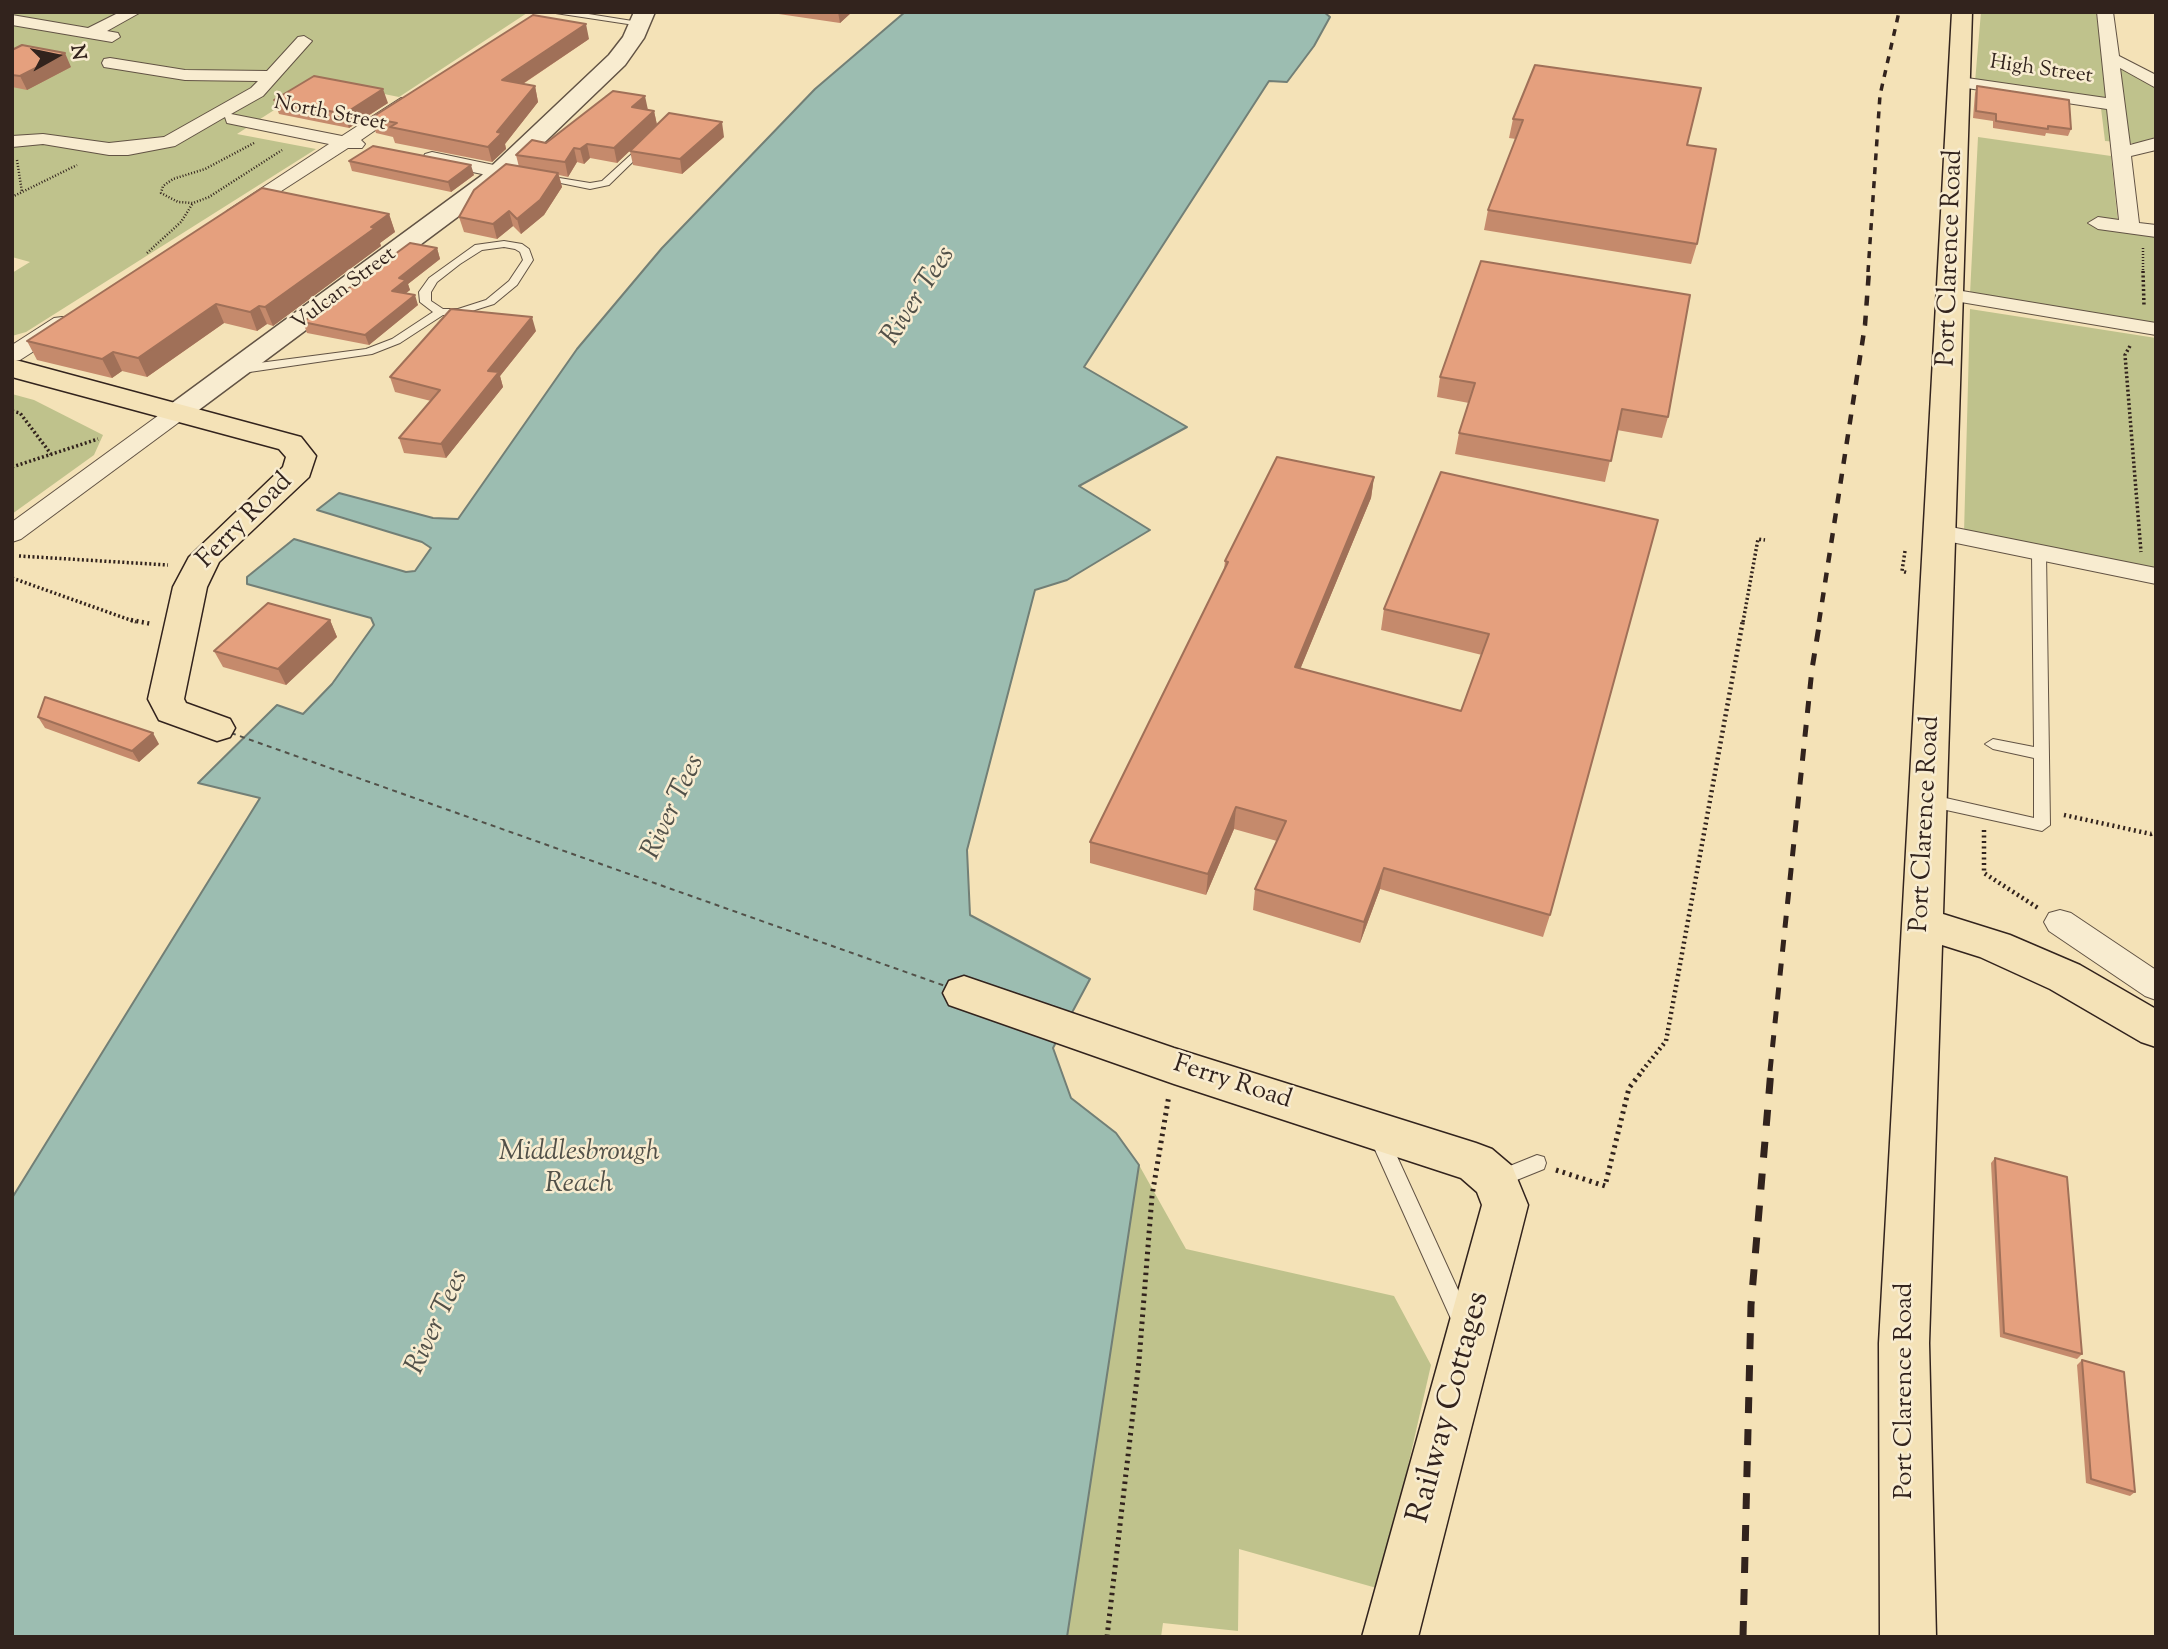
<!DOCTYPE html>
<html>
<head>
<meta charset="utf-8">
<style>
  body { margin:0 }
  #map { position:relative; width:2168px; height:1649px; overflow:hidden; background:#f4e2b7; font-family:"Sorts Mill Goudy",serif }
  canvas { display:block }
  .frame { position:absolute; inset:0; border:14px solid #32231d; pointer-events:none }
  .north { position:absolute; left:21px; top:21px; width:70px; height:70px; -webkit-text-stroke:5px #f8ecd0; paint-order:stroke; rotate:81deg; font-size:19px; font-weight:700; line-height:28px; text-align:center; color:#32231d }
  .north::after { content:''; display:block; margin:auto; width:24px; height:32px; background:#32231d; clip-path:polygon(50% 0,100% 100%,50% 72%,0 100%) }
</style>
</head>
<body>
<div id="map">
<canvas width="2168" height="1649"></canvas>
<div class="frame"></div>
<div class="north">N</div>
</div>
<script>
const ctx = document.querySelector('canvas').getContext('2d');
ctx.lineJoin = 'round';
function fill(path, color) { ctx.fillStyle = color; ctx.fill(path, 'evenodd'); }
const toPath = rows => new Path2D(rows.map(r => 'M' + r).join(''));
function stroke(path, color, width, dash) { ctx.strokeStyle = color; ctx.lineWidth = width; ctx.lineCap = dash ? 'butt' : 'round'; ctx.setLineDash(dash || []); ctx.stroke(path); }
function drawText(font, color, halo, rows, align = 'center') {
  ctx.font = font + ' "Sorts Mill Goudy",serif'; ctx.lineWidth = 5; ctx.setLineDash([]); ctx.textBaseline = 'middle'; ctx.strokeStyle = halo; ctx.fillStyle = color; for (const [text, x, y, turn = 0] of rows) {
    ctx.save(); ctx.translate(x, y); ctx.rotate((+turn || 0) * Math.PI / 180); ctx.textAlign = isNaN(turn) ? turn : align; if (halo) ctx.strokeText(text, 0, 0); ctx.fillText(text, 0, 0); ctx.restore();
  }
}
const green = toPath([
  [12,12,527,12,527,13,399,97,319,81,237,134,316,149,26,332,12,336,12,273,30,262,12,257],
  [1981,12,2096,12,2103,59,2135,73,2156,89,2156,136,2144,144,2105,141,2100,100,1975,82],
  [1978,137,2111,156,2118,223,2093,219,2094,226,2156,235,2156,325,1970,294],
  [1970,309,2156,338,2156,575,1964,533],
  [12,394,34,400,103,435,94,455,12,514],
  [967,850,970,915,1090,979,1053,1048,1071,1098,1116,1133,1139,1165,1186,1249,1394,1296,1431,1365,1380,1589,1239,1549,1238,1631,1163,1623,1161,1637,738,1637]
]);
const water = toPath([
  [905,12,1324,12,1330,17,1314,46,1287,82,1269,81,1084,367,1187,427,1079,486,1150,530,1067,580,1035,590,967,850,970,915,1090,979,1053,1048,1071,1098,1116,1133,1139,1165,1067,1637,12,1637,12,1198,260,798,198,783,277,705,303,714,332,684,374,625,371,618,247,584,247,577,294,539,406,572,415,571,431,548,422,542,317,510,339,493,433,518,458,519,577,349,662,248,815,89,905,12]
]);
const ferry = toPath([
  [231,733,948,987]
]);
const pathFar3 = toPath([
  [254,143,205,169,173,179,163,186,161,193,178,202,193,203,209,197,282,150],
  [17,160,22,192],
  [12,197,77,165],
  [2143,248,2143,272],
  [147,253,181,222,193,203]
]);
const pathFar2 = toPath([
  [2143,271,2144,306],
  [2130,346,2125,355,2141,552],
  [12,411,20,413,51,454],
  [12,467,98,439],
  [1905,551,1902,571,1908,573],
  [19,556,168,565],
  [12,578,136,622],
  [1743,622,1758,539,1765,540]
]);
const pathFar1 = toPath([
  [131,620,152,624],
  [2064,815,2151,834,2156,832],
  [1984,830,1984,873,2038,908],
  [1642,1071,1666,1041,1743,620]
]);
const path = toPath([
  [1556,1170,1605,1186,1629,1088,1643,1070],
  [1107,1637,1139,1361,1152,1196,1169,1095]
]);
const service = toPath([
  [549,12,576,12,645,23,641,26,549,12],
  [646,141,651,144,649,146,609,185,590,189,536,178,541,175,590,183,602,181,646,141],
  [504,241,522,244,529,249,533,260,517,285,494,304,459,315,443,315,400,343,372,354,236,374,230,370,236,366,366,349,392,339,433,312,420,302,419,292,429,278,475,245,504,241],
  [504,247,515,249,520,252,523,260,509,281,486,300,458,309,443,309,431,301,431,292,437,282,460,264,482,250,504,247],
  [2039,549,2046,553,2050,825,2042,831,1928,806,1920,800,1928,794,2034,818,2034,758,1993,749,1985,744,1993,739,2034,747,2032,553,2039,549],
  [1377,1126,1384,1128,1470,1316,1473,1323,1470,1330,1463,1332,1456,1330,1368,1134,1370,1128,1377,1126],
  [1537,1155,1544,1157,1546,1163,1544,1169,1497,1188,1490,1186,1488,1180,1490,1174,1537,1155]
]);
const minor = toPath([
  [120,12,141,12,107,31,118,33,120,37,112,42,12,25,12,15,88,28,120,12],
  [2097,12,2113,12,2119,56,2156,75,2156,88,2120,68,2130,145,2156,138,2156,150,2131,156,2139,223,2156,225,2156,237,2098,229,2088,223,2098,217,2119,220,2107,109,1960,87,1951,82,1960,77,2106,98,2097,12],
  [304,36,312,41,263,96,231,114,342,136,401,98,413,98,416,102,361,140,365,144,362,148,348,148,244,215,230,215,227,211,329,144,227,123,225,117,175,146,128,155,109,155,43,144,12,147,12,136,43,134,109,143,164,137,251,88,258,81,185,80,104,67,102,63,104,59,110,58,185,70,267,71,298,37,304,36],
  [432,152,508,168,510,172,501,178,425,162,423,158,425,154,432,152],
  [1950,289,2156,323,2156,335,1943,299,1940,295,1943,291,1950,289],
  [62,317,70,318,73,323,70,328,20,360,12,361,12,345,54,318,62,317],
  [178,405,186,407,189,412,186,417,21,539,12,542,12,522,170,407,178,405],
  [1941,525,2156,568,2156,584,1932,538,1929,533,1932,528,1941,525],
  [2060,910,2071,913,2156,970,2156,1000,2145,996,2049,931,2044,922,2049,913,2060,910]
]);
const tertiary = toPath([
  [634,12,655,12,644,38,625,65,499,186,188,418,178,421,168,418,163,412,168,406,481,176,609,55,623,37,634,12]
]);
const primary = toPath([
  [1952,12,1972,12,1943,914,2010,935,2080,965,2156,1009,2156,1047,2141,1042,2050,989,1980,957,1942,945,1929,1343,1936,1637,1880,1637,1879,1343,1952,12],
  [12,359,301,437,316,456,309,477,219,562,207,587,184,699,186,703,230,719,235,728,230,737,217,741,159,720,148,699,173,587,189,557,283,467,286,457,279,449,12,377,12,359],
  [964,976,1174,1048,1476,1143,1492,1149,1512,1166,1528,1205,1418,1637,1362,1637,1482,1205,1477,1192,1461,1178,1174,1084,949,1005,943,993,949,981,964,976]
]);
const railFar3 = toPath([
  [1868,272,1880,95,1899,12]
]);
const railFar2 = toPath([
  [1819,622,1865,325,1869,271]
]);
const railFar1 = toPath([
  [1770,1071,1812,669,1820,620]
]);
const rail = toPath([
  [1743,1637,1751,1305,1771,1070]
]);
const wall = toPath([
  [765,12,852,12,840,23],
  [589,39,523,84,535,86,538,102,505,144,506,149,492,162,395,143,393,137,376,133,371,118],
  [12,50,71,67,27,90,12,87],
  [1977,86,2071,129,2068,136,2046,133,2045,136,1993,128,1993,121,1973,118,1975,93],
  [274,100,388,103,349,128,279,114],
  [648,110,654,111,657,125,617,163,590,158,584,164,577,162,568,177,559,175,562,187,544,215,521,234,513,226,497,239,464,232,459,217,519,167,516,155,546,143],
  [1513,119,1687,145,1697,244,1691,264,1484,230,1488,210,1516,139,1509,138],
  [724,137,682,174,633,165,630,151],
  [349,161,474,175,451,192,352,171],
  [389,214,395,232,380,243,381,246,273,326,267,324,257,331,224,323,147,377,122,371,112,378,37,360,27,341],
  [437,248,440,259,408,284,410,290,406,293,418,305,369,345,307,333,303,322],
  [536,331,500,376,503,387,446,458,404,453,399,438,431,401,395,392,390,377],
  [1440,377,1668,417,1662,438,1617,430,1605,482,1455,454,1459,433,1469,403,1437,397],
  [1374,477,1371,498,1300,669,1461,711,1482,655,1381,630,1384,609,1658,520,1550,915,1543,937,1380,889,1360,943,1253,910,1255,889,1277,841,1234,829,1206,895,1090,863,1090,842,1224,570,1225,561],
  [330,620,337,637,286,685,223,667,214,651],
  [38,717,159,744,139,762,45,728],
  [1995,1158,2082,1354,2077,1359,2000,1337,1991,1163],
  [2082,1360,2135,1492,2130,1496,2086,1483,2077,1365]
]);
const shadedWall = toPath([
  [838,12,852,12,840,23],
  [586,24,589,39,506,95,502,80],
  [65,53,71,67,27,90,20,76],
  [535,86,538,102,505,144,506,149,492,162,488,147,497,132],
  [383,89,388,103,349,128,344,114],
  [645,96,648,110,632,107],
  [654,111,657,125,617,163,614,148],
  [722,122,724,137,682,174,680,159],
  [587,144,590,158,584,164,580,149],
  [574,148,577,162,568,177,565,162],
  [471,165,474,175,451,192,448,182],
  [558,173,562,187,544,215,521,234,517,219],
  [509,211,513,226,497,239,493,224],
  [389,214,395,232,380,243,381,246,273,326,265,307],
  [437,248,440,259,408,284,410,290,396,301,392,291,399,278],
  [415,295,418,305,369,345,365,335],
  [216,304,224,323,147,377,138,358],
  [259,306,267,324,257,331,250,312],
  [532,317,536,331,500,376,503,387,446,458,441,444,488,371],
  [113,352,122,371,112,378,102,359],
  [1374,477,1371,498,1292,689,1295,667],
  [330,620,337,637,286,685,278,669],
  [153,733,159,744,139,762,132,751],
  [1236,807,1234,829,1206,895,1208,874],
  [1384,868,1380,889,1360,943,1364,922]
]);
const building = toPath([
  [533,15,586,24,502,80,535,86,497,132,502,133,488,147,390,127,397,123,371,118,533,15],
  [22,45,65,53,20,76,12,75,12,50,22,45],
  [1535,65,1701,88,1687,145,1716,149,1697,244,1488,210,1523,120,1513,119,1535,65],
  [314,76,383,89,344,114,274,100,314,76],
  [1977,86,2069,100,2071,129,2048,126,2048,129,1996,121,1996,114,1976,111,1977,86],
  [613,91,645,96,632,107,654,111,614,148,587,144,580,149,574,148,565,162,516,155,532,140,546,143,613,91],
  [669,113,722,122,680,159,630,151,669,113],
  [373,146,471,165,448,182,349,161,373,146],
  [506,164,558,173,540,200,517,219,509,211,493,224,459,217,474,190,506,164],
  [262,188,389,214,371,227,375,228,265,307,259,306,250,312,216,304,138,358,113,352,102,359,27,341,262,188],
  [410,243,437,248,399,278,406,280,392,291,415,295,365,335,303,322,410,243],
  [1481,261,1690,295,1668,417,1622,409,1611,461,1459,433,1475,383,1440,377,1481,261],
  [451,309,532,317,488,371,499,372,441,444,399,438,440,390,390,377,451,309],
  [1277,457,1374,477,1295,667,1461,711,1489,634,1384,609,1441,472,1658,520,1550,915,1384,868,1364,922,1255,889,1286,821,1236,807,1208,874,1090,842,1228,562,1225,561,1277,457],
  [268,603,330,620,278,669,214,651,268,603],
  [45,697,153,733,132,751,38,717,45,697],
  [1995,1158,2067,1177,2082,1354,2004,1333,1995,1158],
  [2082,1360,2124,1372,2135,1492,2091,1479,2082,1360]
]);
const farStreetnames = [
  ["High Street",2041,71,8],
  ["North Street",330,115,11],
  ["Vulcan Street",345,290,-37]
];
const streetNames = [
  ["Port Clarence Road",1952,258,-88],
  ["Ferry Road",246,522,-45],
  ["Port Clarence Road",1927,824,-87],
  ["Ferry Road",1232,1084,18],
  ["Port Clarence Road",1907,1391,-90]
];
const waterNames = [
  ["River Tees",920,297,-57],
  ["River Tees",675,808,-65],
  ["Middlesbrough",579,1154],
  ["Reach",579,1186],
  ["River Tees",439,1323,-65]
];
const nearStreetnames = [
  ["Railway Cottages",1451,1408,-75]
];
fill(green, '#bfc28c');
fill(water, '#9cbdb1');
stroke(water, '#727f76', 2);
stroke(ferry, '#525149', 2, [5, 4.5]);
stroke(service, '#625344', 2);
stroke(minor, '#625344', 2);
stroke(tertiary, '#625344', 3);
stroke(primary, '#32231d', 3);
stroke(pathFar3, '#32231d', 2.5, [1, 2]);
stroke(pathFar2, '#32231d', 3.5, [2, 2.5]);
stroke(pathFar1, '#32231d', 4.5, [2, 3.5]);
stroke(path, '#32231d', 5, [2.5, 4.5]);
fill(service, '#f8ecd0');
fill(minor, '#f8ecd0');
fill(tertiary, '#f8ecd0');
fill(primary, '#f4e2b7');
stroke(railFar3, '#32231d', 3.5, [7, 7]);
stroke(railFar2, '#32231d', 4.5, [10, 10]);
stroke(railFar1, '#32231d', 5, [12, 12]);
stroke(rail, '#32231d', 7, [16, 16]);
fill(wall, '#c58a6c');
fill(shadedWall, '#a07058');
fill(building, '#e5a07e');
stroke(building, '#a07058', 2);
drawText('21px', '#32231d', '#f8ecd0', farStreetnames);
drawText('26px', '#32231d', '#f8ecd0', streetNames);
drawText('italic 28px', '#525149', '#f8ecd0', waterNames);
drawText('32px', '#32231d', '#f8ecd0', nearStreetnames);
</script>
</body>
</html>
